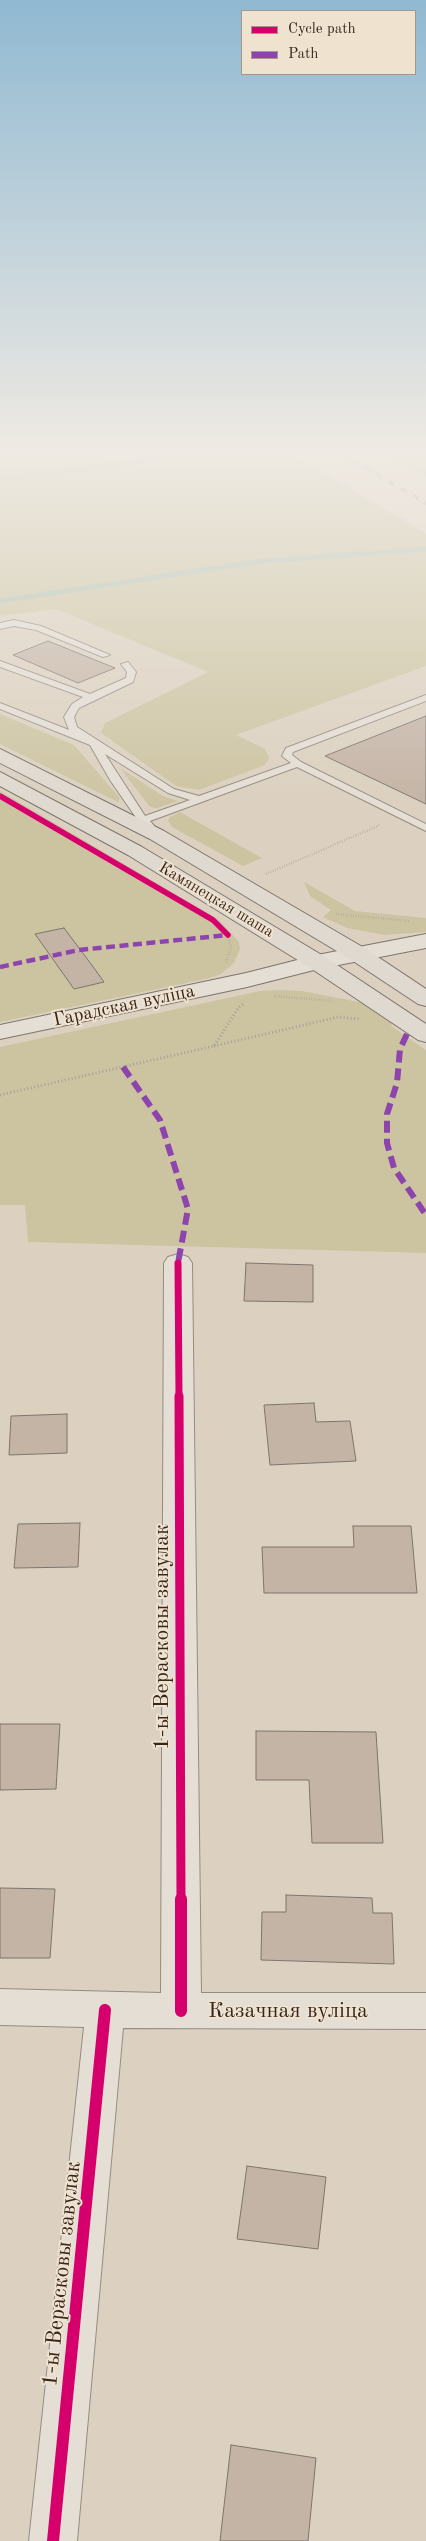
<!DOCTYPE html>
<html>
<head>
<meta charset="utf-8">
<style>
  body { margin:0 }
  #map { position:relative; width:426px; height:2541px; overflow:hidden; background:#dcd1c0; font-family:"Old Standard TT",serif }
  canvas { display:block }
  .legend { position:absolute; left:241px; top:10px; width:175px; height:65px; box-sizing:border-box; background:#efe2cf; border:1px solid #a59789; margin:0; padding:6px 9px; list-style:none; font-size:15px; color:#37261f }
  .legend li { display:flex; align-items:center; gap:10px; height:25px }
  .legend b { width:25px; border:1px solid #a59789 }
</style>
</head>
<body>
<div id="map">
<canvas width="426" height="2541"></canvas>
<ul class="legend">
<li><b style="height:6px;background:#d6006c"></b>Cycle path</li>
<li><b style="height:6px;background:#8e44ad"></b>Path</li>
</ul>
</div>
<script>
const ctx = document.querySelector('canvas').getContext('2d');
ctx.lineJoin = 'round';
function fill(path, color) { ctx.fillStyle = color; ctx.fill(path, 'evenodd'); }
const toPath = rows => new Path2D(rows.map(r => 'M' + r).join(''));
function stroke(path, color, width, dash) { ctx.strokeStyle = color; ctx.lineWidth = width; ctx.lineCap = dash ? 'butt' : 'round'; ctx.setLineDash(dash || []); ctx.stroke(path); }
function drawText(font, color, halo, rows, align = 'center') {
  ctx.font = font + ' "Old Standard TT",serif'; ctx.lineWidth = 4; ctx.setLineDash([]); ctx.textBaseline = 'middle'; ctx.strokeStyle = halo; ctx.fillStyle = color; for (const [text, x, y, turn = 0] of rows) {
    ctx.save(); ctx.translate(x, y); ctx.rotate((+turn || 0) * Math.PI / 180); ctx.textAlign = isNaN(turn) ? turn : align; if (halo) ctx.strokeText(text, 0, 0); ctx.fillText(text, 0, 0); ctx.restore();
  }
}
const green = toPath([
  [0,450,285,450,426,533,426,666,236,735,265,749,269,758,266,763,263,766,199,790,176,786,101,733,105,723,208,672,56,609,0,616],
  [377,450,426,450,426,477],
  [0,714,74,745,120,798,118,802,0,744],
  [120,768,163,796,178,801,157,808,150,807],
  [0,791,218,919,239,942,240,949,234,963,221,974,210,978,0,1022],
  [180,812,262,858,243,866,172,827,168,821,170,817],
  [304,882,355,911,426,918,426,932,384,935,347,928,323,917,331,910,310,896],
  [280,990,302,991,364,1003,395,1021,391,1026,426,1050,426,1253,28,1242,25,1205,0,1205,0,1047,260,991]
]);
const stream = toPath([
  [0,479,226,450],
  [0,601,263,561,426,549]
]);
const building = toPath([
  [48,641,115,668,78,683,13,655,48,641],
  [426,716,426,804,325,756,426,716],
  [64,928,94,968,104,982,74,989,35,934,64,928],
  [246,1263,313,1265,313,1302,244,1301,246,1263],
  [314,1403,316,1422,350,1421,356,1461,270,1465,264,1405,314,1403],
  [67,1414,67,1453,9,1455,11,1416,67,1414],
  [80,1523,78,1567,14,1568,18,1524,80,1523],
  [353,1526,411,1526,417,1593,264,1593,262,1547,354,1547,353,1526],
  [0,1724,60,1724,56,1789,0,1790,0,1724],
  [256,1731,376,1732,383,1843,312,1843,309,1780,256,1780,256,1731],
  [0,1888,55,1889,50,1958,0,1958,0,1888],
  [286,1895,372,1898,373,1913,392,1913,394,1964,261,1960,262,1912,286,1912,286,1895],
  [247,2166,326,2177,318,2249,237,2239,247,2166],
  [231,2445,316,2458,308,2541,220,2541,231,2445]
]);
const pathFar1 = toPath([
  [266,874,380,825],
  [336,914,409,921],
  [226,962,231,947,227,934],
  [274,996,332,1001]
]);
const path = toPath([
  [214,1046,338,1017,360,1019],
  [0,1095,214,1046,239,1007,244,1004]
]);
const lane = toPath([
  [14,620,41,626,110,655,103,657,36,630,14,626,0,629,0,623,14,620],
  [0,661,90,694,126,678,127,672,121,664,128,662,136,672,133,682,79,708,74,717,77,727,174,789,199,796,291,763,282,756,286,748,426,695,426,701,293,752,292,755,301,762,426,824,426,831,297,767,150,821,162,835,161,837,153,837,139,822,110,780,90,745,0,709,0,703,69,730,64,717,72,704,83,697,0,667,0,661],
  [105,754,168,793,190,800,145,816,105,754]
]);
const street = toPath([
  [178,1254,188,1257,192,1263,201,1993,426,1993,426,2029,123,2028,77,2541,29,2541,84,2027,0,2025,0,1989,161,1993,164,1263,168,1257,178,1254]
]);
const secondary = toPath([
  [426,934,426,948,318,969,247,987,0,1039,0,1025,246,973,317,955,426,934]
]);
const primary = toPath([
  [0,749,164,831,366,949,426,989,426,1006,418,1004,350,959,150,839,0,763,0,749],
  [0,772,142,847,325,957,426,1024,426,1042,418,1040,309,967,128,855,0,786,0,772]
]);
const rail = toPath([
  [334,450,426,503]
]);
const quietFar1 = toPath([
  [0,967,79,950,228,935]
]);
const quiet = toPath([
  [407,1034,400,1049,397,1083,387,1114,387,1143,394,1168,426,1215],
  [123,1067,160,1120,188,1209,178,1263]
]);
const cyclewayFar3 = toPath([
  [0,796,213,920,228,935]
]);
const cyclewayFar2 = toPath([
  [178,1263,179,1397]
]);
const cyclewayFar1 = toPath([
  [179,1396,181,1900]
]);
const cycleway = toPath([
  [181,1899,181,2011],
  [53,2541,105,2010]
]);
const farStreetnames = [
  ["Камянецкая шаша",216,900,31]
];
const streetNames = [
  ["Гарадская вуліца",124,1006,-12]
];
const nearStreetnames = [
  ["1-ы Верасковы завулак",162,1637,-90],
  ["Казачная вуліца",288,2011],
  ["1-ы Верасковы завулак",62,2274,-84]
];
fill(green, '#ccc4a1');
stroke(stream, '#acc0b2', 5);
fill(building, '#c4b4a6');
stroke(building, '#7d756c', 1);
stroke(lane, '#948c81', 2);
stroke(street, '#948c81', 2);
stroke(secondary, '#7d756c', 2);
stroke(primary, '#7d756c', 2);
stroke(pathFar1, '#a6a099', 2.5, [0.5, 2]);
stroke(path, '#a6a099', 3, [1, 2.5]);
fill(lane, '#e4ded5');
fill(street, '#e4ded5');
fill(secondary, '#e4ded5');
fill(primary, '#dfd9cf');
stroke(rail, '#a6a099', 4);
stroke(rail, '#efe2cf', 2.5, [7]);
stroke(quietFar1, '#8e44ad', 4.5, [9, 4.5]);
stroke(quiet, '#8e44ad', 6, [12, 6]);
stroke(cyclewayFar3, '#d6006c', 5.5);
stroke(cyclewayFar2, '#d6006c', 7);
stroke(cyclewayFar1, '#d6006c', 9);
stroke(cycleway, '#d6006c', 12);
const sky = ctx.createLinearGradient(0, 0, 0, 805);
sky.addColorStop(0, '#90b9d2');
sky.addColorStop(0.56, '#efeae3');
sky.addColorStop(1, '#efeae300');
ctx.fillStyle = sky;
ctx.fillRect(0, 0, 426, 805);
drawText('16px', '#37261f', '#efe2cf', farStreetnames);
drawText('19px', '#37261f', '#efe2cf', streetNames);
drawText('22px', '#37261f', '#efe2cf', nearStreetnames);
</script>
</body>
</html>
